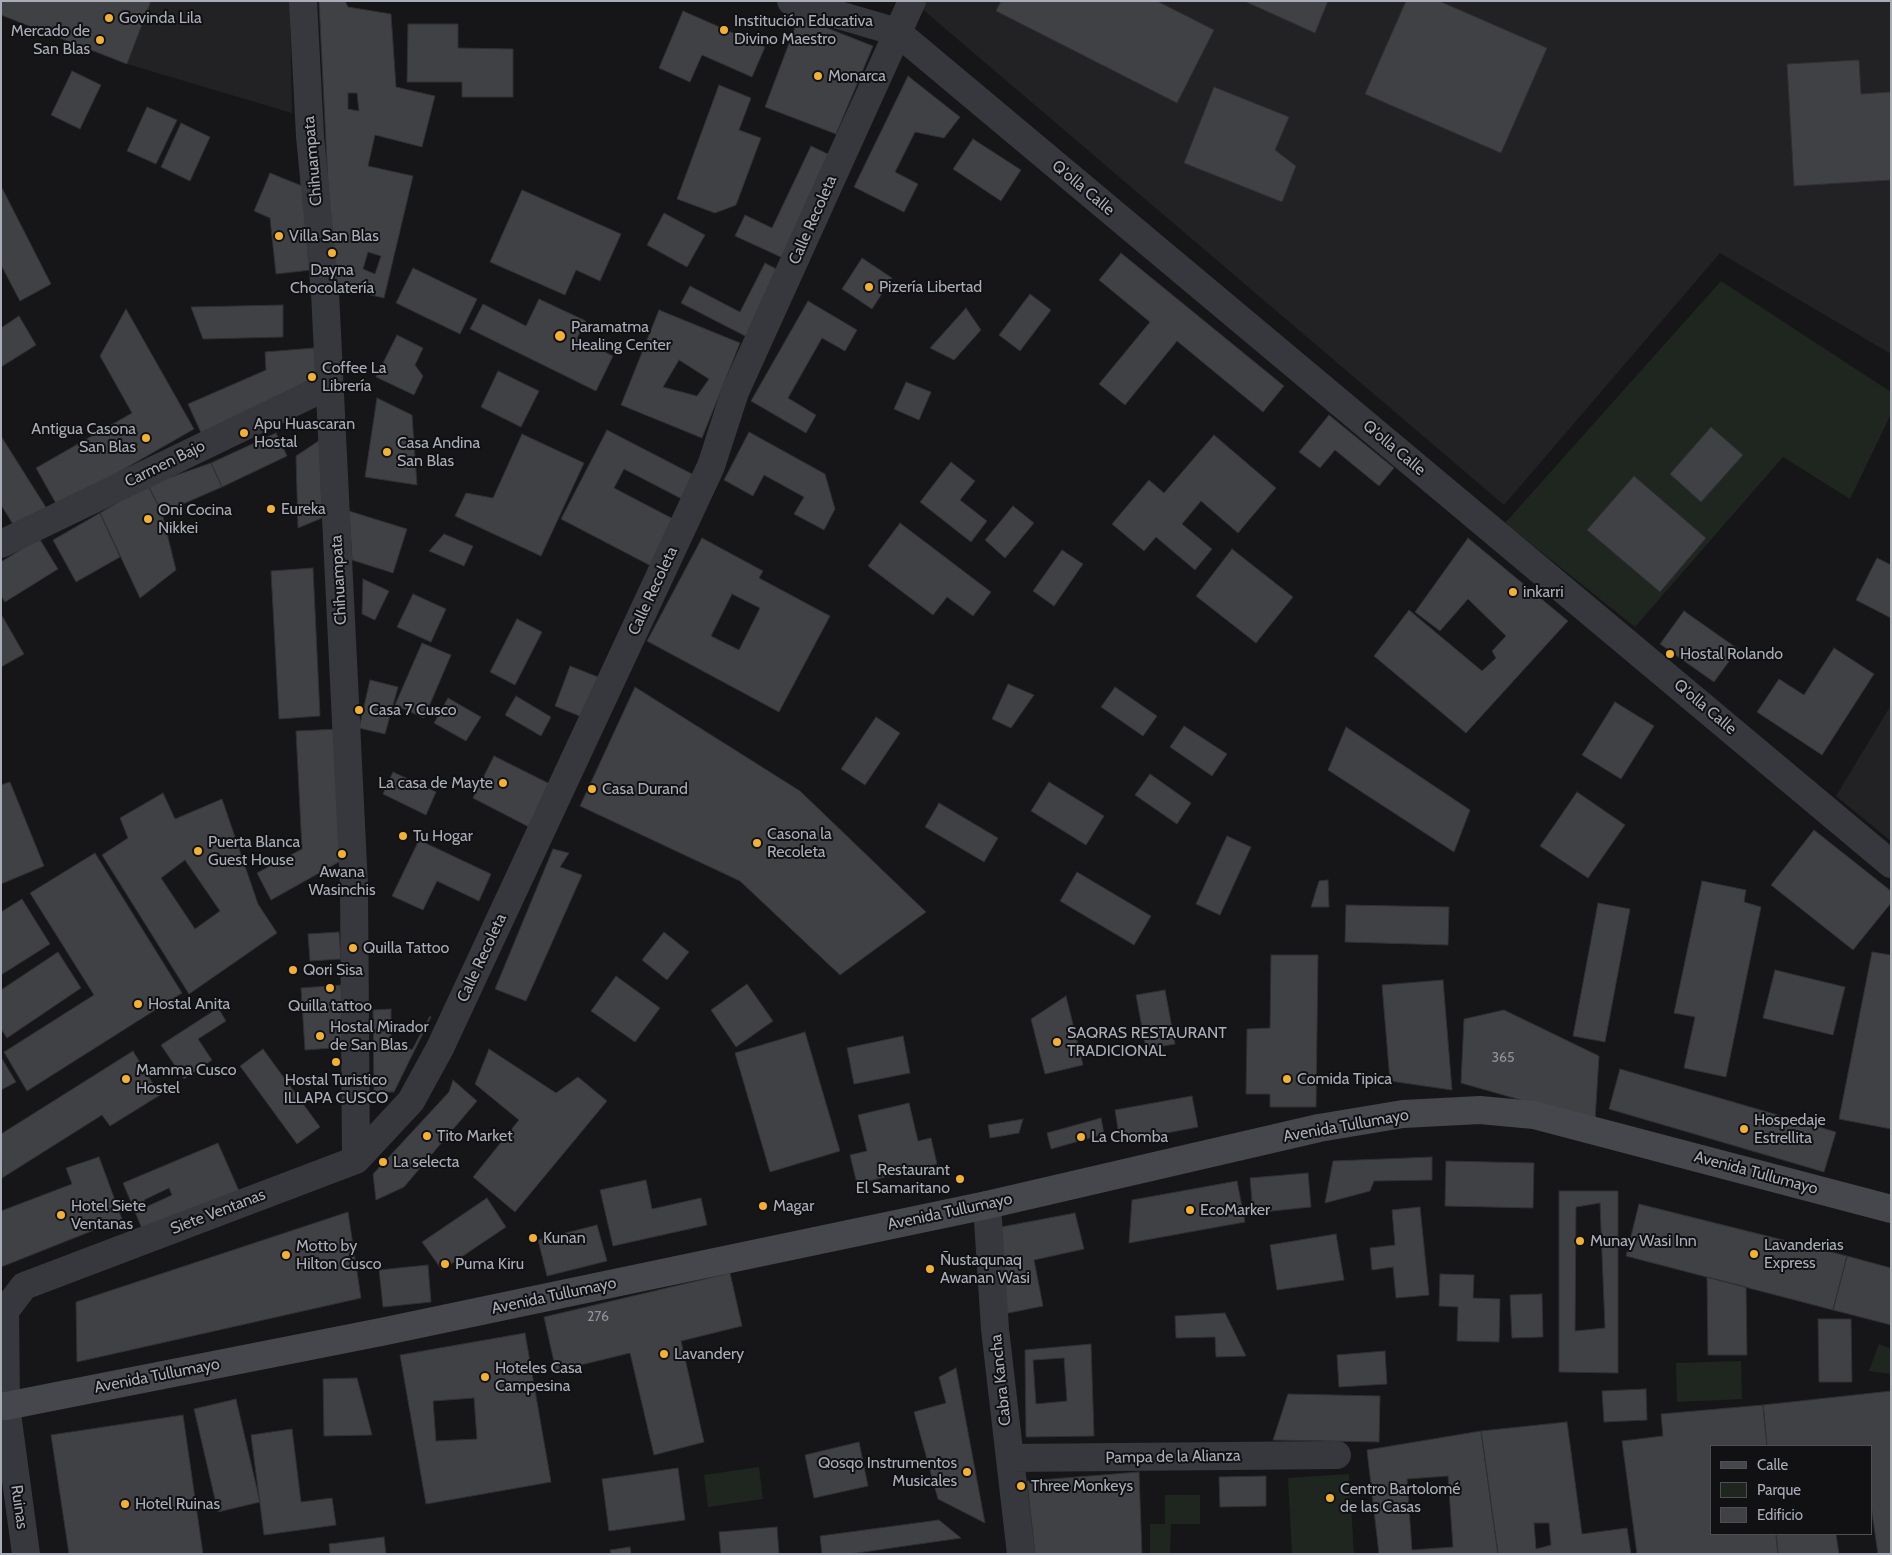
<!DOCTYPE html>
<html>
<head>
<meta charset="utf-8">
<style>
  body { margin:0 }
  #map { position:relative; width:1892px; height:1555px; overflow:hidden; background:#161618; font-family:Cabin,sans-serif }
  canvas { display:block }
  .frame { position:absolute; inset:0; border:2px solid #a8adb8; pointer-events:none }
  .legend { position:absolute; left:1710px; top:1445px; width:162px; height:90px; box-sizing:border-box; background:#111113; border:1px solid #4d4f55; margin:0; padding:6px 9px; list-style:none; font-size:15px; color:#a8adb8 }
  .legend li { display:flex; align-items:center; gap:10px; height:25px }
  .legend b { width:25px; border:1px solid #4d4f55 }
</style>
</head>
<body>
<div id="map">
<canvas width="1892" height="1555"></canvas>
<div class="frame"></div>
<ul class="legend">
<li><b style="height:6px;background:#45474d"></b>Calle</li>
<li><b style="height:14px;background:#1e261f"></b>Parque</li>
<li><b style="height:14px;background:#404145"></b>Edificio</li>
</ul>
</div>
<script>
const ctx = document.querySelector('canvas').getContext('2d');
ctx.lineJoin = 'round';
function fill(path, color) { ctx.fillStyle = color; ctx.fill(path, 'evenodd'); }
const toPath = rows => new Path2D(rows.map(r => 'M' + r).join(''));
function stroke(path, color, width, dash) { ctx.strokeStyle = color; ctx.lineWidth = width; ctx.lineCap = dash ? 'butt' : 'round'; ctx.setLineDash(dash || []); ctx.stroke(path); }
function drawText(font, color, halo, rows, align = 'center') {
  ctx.font = font + ' Cabin,sans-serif'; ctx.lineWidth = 4; ctx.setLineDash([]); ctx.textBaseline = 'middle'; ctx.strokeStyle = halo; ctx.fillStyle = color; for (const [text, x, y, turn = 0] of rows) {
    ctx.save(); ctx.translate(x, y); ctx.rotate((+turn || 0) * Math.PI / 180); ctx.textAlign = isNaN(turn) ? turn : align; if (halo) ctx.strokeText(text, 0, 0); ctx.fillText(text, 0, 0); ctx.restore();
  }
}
const built = toPath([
  [151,1,290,1,292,113,127,64],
  [924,1,1891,1,1891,354,1720,253,1504,505,921,8],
  [1891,705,1891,841,1836,796]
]);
const green = toPath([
  [1721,281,1891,392,1891,414,1850,499,1783,457,1635,627,1505,523],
  [1634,476,1706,538,1660,592,1588,530],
  [1879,1344,1891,1349,1891,1374,1869,1371],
  [1741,1361,1742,1399,1677,1402,1676,1363],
  [759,1467,763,1499,708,1507,704,1475],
  [1349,1474,1354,1554,1292,1554,1288,1478],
  [1165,1495,1200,1495,1200,1524,1171,1524,1170,1554,1150,1554,1150,1524,1165,1524]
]);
const building = toPath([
  [1,1,151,1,127,64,1,15,1,1],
  [319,1,345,1,348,7,391,14,396,87,435,96,422,147,375,135,368,166,413,176,384,298,333,286,319,1],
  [348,93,357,93,359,111,348,109,348,93],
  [368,252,381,256,375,274,363,269,368,252],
  [1001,1,1157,1,1214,30,1177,103,996,11,1001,1],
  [1244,1,1328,1,1315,33,1244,1],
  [1406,1,1439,1,1547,48,1501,153,1365,94,1406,1],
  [683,11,765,47,752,77,702,55,690,82,659,68,683,11],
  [799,17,873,46,836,134,765,107,799,17],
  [408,24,458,24,458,48,513,49,513,97,462,97,462,82,407,82,408,24],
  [1859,60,1861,94,1891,92,1891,180,1794,186,1787,64,1859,60],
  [72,71,101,85,80,129,51,115,72,71],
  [908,76,960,117,944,138,915,132,895,172,918,184,904,212,854,187,908,76],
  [719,85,751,98,739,130,761,138,736,205,715,213,677,199,719,85],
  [1214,87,1289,117,1275,150,1296,166,1282,202,1184,163,1214,87],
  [147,107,177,120,156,164,127,151,147,107],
  [181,123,210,137,190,181,161,167,181,123],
  [973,139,1021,170,1001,201,953,169,973,139],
  [811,146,832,156,783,258,735,236,745,215,772,228,811,146],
  [270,173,302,186,311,270,276,274,270,218,254,211,270,173],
  [1,186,51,284,20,301,1,265,1,186],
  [522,190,621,234,600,281,576,270,565,295,490,262,522,190],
  [664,213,705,235,687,267,647,245,664,213],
  [1121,253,1284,386,1263,412,1177,341,1125,405,1099,384,1150,322,1099,280,1121,253],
  [862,258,892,278,872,309,842,289,862,258],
  [765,263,782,272,749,338,681,303,690,286,740,312,765,263],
  [413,268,477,299,460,334,396,303,413,268],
  [1030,294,1051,310,1020,351,999,335,1030,294],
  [539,299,586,321,577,338,613,356,596,391,470,329,483,304,526,326,539,299],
  [808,301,857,330,845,351,822,338,788,398,816,415,806,433,751,401,808,301],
  [283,305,283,337,203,339,191,307,283,305],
  [966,308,981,330,954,360,930,348,966,308],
  [126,309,194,429,58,507,36,468,132,413,100,356,126,309],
  [659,310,740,343,702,438,621,405,659,310],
  [679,360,709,379,697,396,663,387,679,360],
  [19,316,36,345,1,367,1,328,19,316],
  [397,335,423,348,415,365,423,376,414,395,376,377,397,335],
  [314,348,317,386,203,437,188,404,266,370,265,352,314,348],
  [498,371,539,391,521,427,481,407,498,371],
  [906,382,931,392,919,420,894,409,906,382],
  [377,398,412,415,417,485,365,477,377,398],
  [1329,415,1394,468,1379,486,1335,450,1320,468,1299,452,1329,415],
  [1711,427,1743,455,1701,502,1670,474,1711,427],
  [607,430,694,475,682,499,624,469,614,488,679,522,655,568,561,519,607,430],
  [749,432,825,474,835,509,824,530,794,514,804,497,764,475,753,496,724,480,749,432],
  [276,433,287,456,222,487,211,463,276,433],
  [522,434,584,463,541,556,455,516,466,493,493,498,522,434],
  [1214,435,1276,488,1238,533,1201,501,1182,524,1212,549,1195,570,1156,537,1144,551,1112,524,1149,480,1164,493,1214,435],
  [1,436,47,509,16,529,1,505,1,436],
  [320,440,322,518,298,528,296,456,320,440],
  [951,462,975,481,960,500,987,521,971,542,920,502,951,462],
  [211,463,222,487,162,513,148,485,211,463],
  [1634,476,1706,538,1660,592,1587,530,1634,476],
  [148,485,162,513,176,570,140,598,100,513,148,485],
  [1013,506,1034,523,1005,558,985,540,1013,506],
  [349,511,407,529,393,573,352,560,349,511],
  [100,513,120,557,76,582,53,540,100,513],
  [900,523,991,592,973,616,947,597,933,615,868,566,900,523],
  [444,534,473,546,464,566,429,551,444,534],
  [39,538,58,569,5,602,1,596,1,562,39,538],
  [702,538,763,571,759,578,830,616,779,712,647,641,702,538],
  [732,594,760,608,739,650,711,636,732,594],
  [1468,538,1568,621,1466,733,1374,656,1409,610,1482,671,1496,658,1492,651,1506,636,1468,599,1440,631,1415,612,1468,538],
  [1232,549,1293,597,1256,643,1196,596,1232,549],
  [1062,550,1083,564,1054,606,1033,591,1062,550],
  [1877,558,1891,565,1891,618,1856,600,1877,558],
  [313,568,320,716,279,719,271,571,313,568],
  [363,579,389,591,375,620,362,614,363,579],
  [413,594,446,609,431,642,397,627,413,594],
  [1684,611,1738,649,1714,682,1660,644,1684,611],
  [1,614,24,654,1,667,1,614],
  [517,619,542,632,515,685,490,672,517,619],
  [422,643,451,655,424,718,395,705,422,643],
  [1834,648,1874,674,1822,755,1757,712,1779,679,1804,695,1834,648],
  [570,666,598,677,582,717,555,706,570,666],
  [370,680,398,687,385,734,359,728,370,680],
  [1008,684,1034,695,1011,728,992,719,1008,684],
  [635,687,800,791,926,912,840,975,740,881,580,806,635,687],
  [1115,687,1157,716,1143,736,1101,707,1115,687],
  [516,696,551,717,541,736,505,715,516,696],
  [448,698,481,717,466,741,434,723,448,698],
  [1615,702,1654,726,1621,779,1582,755,1615,702],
  [876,717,900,733,865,785,841,769,876,717],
  [1184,726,1227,754,1212,776,1170,747,1184,726],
  [1346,727,1470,810,1454,852,1328,770,1346,727],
  [340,729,346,858,271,900,257,873,302,849,296,731,340,729],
  [494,756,550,784,529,827,473,798,494,756],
  [393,772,436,792,426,815,383,794,393,772],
  [1150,774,1191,803,1177,824,1135,795,1150,774],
  [10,782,44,866,1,884,1,785,10,782],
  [1049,782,1104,816,1086,845,1031,811,1049,782],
  [1577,792,1625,825,1588,878,1540,846,1577,792],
  [163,793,175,819,222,799,258,904,277,933,189,994,102,855,128,838,120,818,163,793],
  [185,860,220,911,195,929,161,878,185,860],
  [939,803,998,838,984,862,925,827,939,803],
  [1814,830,1891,891,1891,903,1853,950,1771,885,1814,830],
  [1227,836,1251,847,1220,915,1196,904,1227,836],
  [419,840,491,874,479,901,437,881,423,910,392,896,419,840],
  [553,849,569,853,560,867,582,875,526,1001,495,989,553,849],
  [95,853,182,993,27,1091,4,1052,94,995,30,893,95,853],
  [1077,872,1151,916,1134,945,1060,901,1077,872],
  [1328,880,1329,907,1311,907,1319,881,1328,880],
  [1702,881,1746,890,1744,902,1761,907,1726,1077,1684,1068,1695,1017,1674,1013,1702,881],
  [22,899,50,944,1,975,1,912,22,899],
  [1598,903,1630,909,1605,1042,1573,1036,1598,903],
  [1346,905,1449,907,1448,945,1345,942,1346,905],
  [339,932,341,959,310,961,308,934,339,932],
  [664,932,689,952,667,980,642,960,664,932],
  [58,952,81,988,7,1038,1,1029,1,990,58,952],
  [1872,952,1891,955,1891,1129,1839,1119,1872,952],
  [1271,955,1318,955,1316,1107,1270,1107,1270,1094,1246,1094,1247,1029,1270,1028,1271,955],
  [1775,970,1845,987,1833,1035,1763,1018,1775,970],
  [616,976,660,1008,635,1042,591,1011,616,976],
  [1443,980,1452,1090,1390,1081,1382,985,1443,980],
  [747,984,773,1021,736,1047,711,1010,747,984],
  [341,985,345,1047,305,1050,301,988,341,985],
  [1165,990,1175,1044,1146,1049,1136,995,1165,990],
  [1066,996,1083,1065,1045,1074,1031,1019,1066,996],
  [218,1008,226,1021,198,1039,212,1060,184,1079,161,1045,218,1008],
  [391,1009,391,1039,412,1050,430,1016,431,1017,394,1092,374,1092,373,1010,391,1009],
  [1504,1010,1599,1056,1595,1121,1461,1083,1464,1019,1504,1010],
  [805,1032,840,1151,770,1172,735,1053,805,1032],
  [903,1036,910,1073,854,1084,847,1048,903,1036],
  [263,1049,320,1127,297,1144,240,1066,263,1049],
  [489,1049,556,1093,578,1077,607,1101,515,1212,473,1177,519,1120,475,1084,489,1049],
  [133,1051,160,1095,110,1126,102,1115,2,1178,1,1134,133,1051],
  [1,1057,16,1082,1,1090,1,1057],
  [1620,1069,1836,1132,1824,1172,1609,1109,1620,1069],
  [453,1080,477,1101,404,1187,376,1200,373,1174,449,1092,453,1080],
  [1192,1096,1198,1127,1120,1142,1115,1110,1192,1096],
  [909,1103,918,1141,931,1138,937,1164,857,1184,850,1155,867,1151,858,1115,909,1103],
  [1101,1118,1104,1134,1051,1149,1047,1133,1101,1118],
  [1023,1119,1019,1133,990,1138,988,1125,1023,1119],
  [218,1143,239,1191,143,1231,123,1183,218,1143],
  [169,1188,172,1195,146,1207,144,1200,169,1188],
  [99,1157,122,1219,1,1267,1,1211,72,1184,66,1168,99,1157],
  [1432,1157,1432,1180,1374,1181,1370,1191,1325,1203,1333,1161,1432,1157],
  [1446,1161,1534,1163,1533,1208,1445,1206,1446,1161],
  [1308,1173,1311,1207,1253,1213,1250,1178,1308,1173],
  [646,1180,652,1209,701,1198,707,1225,613,1246,600,1190,646,1180],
  [1237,1181,1245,1222,1129,1243,1132,1200,1237,1181],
  [1559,1191,1618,1191,1618,1373,1559,1372,1559,1191],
  [1600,1203,1605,1328,1575,1331,1576,1207,1600,1203],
  [487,1198,506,1227,442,1270,422,1242,487,1198],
  [1639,1204,1847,1256,1833,1310,1626,1256,1639,1204],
  [1420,1207,1429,1295,1396,1298,1393,1267,1372,1270,1370,1248,1395,1245,1392,1210,1420,1207],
  [348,1212,361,1298,77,1362,76,1302,348,1212],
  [1075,1213,1084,1249,1034,1260,1043,1306,1004,1314,1001,1227,1075,1213],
  [597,1225,607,1261,547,1276,538,1240,597,1225],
  [1336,1234,1344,1280,1277,1290,1270,1245,1336,1234],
  [1847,1256,1891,1268,1891,1325,1833,1310,1847,1256],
  [428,1265,431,1302,383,1307,379,1270,428,1265],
  [730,1273,742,1326,681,1341,704,1442,654,1455,630,1353,556,1371,544,1317,730,1273],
  [1440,1274,1474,1275,1473,1298,1500,1299,1499,1342,1457,1341,1458,1307,1439,1306,1440,1274],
  [1707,1277,1746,1287,1747,1355,1708,1355,1707,1277],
  [1542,1294,1543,1337,1512,1338,1510,1295,1542,1294],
  [1225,1313,1246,1356,1216,1357,1215,1337,1176,1338,1175,1316,1225,1313],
  [1818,1319,1851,1319,1852,1382,1819,1382,1818,1319],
  [525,1333,551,1482,426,1504,400,1355,525,1333],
  [474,1398,477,1439,436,1441,433,1401,474,1398],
  [1091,1344,1094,1436,1026,1437,1025,1350,1091,1344],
  [1064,1358,1067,1401,1036,1404,1033,1360,1064,1358],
  [1385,1351,1387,1384,1339,1387,1337,1355,1385,1351],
  [956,1368,985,1523,938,1499,914,1412,946,1403,939,1377,956,1368],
  [357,1378,372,1435,324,1436,323,1379,357,1378],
  [1646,1389,1647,1420,1604,1422,1602,1391,1646,1389],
  [1891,1391,1891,1554,1878,1554,1871,1506,1871,1446,1767,1446,1763,1405,1891,1391],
  [1288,1394,1380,1396,1379,1442,1273,1440,1288,1394],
  [236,1399,260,1502,218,1512,194,1409,236,1399],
  [1763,1405,1767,1446,1711,1446,1711,1534,1776,1534,1778,1554,1637,1554,1622,1441,1663,1436,1661,1414,1763,1405],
  [183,1415,203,1554,69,1554,51,1435,183,1415],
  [1567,1422,1582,1534,1627,1528,1631,1554,1498,1554,1481,1431,1567,1422],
  [1534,1523,1549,1523,1551,1545,1536,1549,1534,1523],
  [292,1429,301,1502,332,1498,336,1525,264,1535,251,1435,292,1429],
  [1481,1431,1498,1554,1379,1554,1367,1450,1481,1431],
  [1448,1476,1453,1547,1412,1550,1407,1479,1448,1476],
  [859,1442,868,1486,814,1498,805,1455,859,1442],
  [678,1468,685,1520,609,1531,602,1479,678,1468],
  [1139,1472,1142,1554,1035,1554,1027,1481,1139,1472],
  [1266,1476,1266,1506,1220,1507,1219,1477,1266,1476],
  [939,1520,961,1538,850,1554,822,1554,820,1536,939,1520],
  [777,1527,779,1554,721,1554,719,1532,777,1527],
  [1776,1534,1836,1534,1839,1554,1778,1554,1776,1534],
  [384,1537,386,1554,330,1554,329,1544,384,1537],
  [630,1547,631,1554,611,1554,610,1550,630,1547]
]);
const street = toPath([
  [303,1,310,136,325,292,354,886,356,1160],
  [791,1,897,32,1891,864],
  [1,544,330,385],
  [987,1205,995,1329,1021,1554],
  [1010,1458,1337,1455],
  [26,1554,6,1406,5,1311,24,1286,356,1160,411,1101,440,1048,711,466,735,392,912,1]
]);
const secondary = toPath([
  [6,1406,381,1332,987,1205,1319,1128,1403,1114,1480,1110,1534,1115,1891,1209]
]);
const markers = [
  [109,18,5,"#f2b134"],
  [724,30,5,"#f2b134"],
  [100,40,5,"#f2b134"],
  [818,76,5,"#f2b134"],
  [279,236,5,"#f2b134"],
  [332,253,5,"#f2b134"],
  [869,287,5,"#f2b134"],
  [560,336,6,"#f2b134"],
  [312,377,5,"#f2b134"],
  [244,433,5,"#f2b134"],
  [146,438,5,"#f2b134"],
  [387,452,5,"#f2b134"],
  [271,509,5,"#f2b134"],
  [148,519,5,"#f2b134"],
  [1513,592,5,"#f2b134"],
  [1670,654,5,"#f2b134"],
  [359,710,5,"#f2b134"],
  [503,783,5,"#f2b134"],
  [592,789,5,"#f2b134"],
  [403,836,5,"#f2b134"],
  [757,843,5,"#f2b134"],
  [198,851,5,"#f2b134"],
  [342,854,5,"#f2b134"],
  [353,948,5,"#f2b134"],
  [293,970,5,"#f2b134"],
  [330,988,5,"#f2b134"],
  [138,1004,5,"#f2b134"],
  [320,1036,5,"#f2b134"],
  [1057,1042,5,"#f2b134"],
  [336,1062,5,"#f2b134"],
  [126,1079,5,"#f2b134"],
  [1287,1079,5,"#f2b134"],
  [1744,1129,5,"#f2b134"],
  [427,1136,5,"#f2b134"],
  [1081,1137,5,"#f2b134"],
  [383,1162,5,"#f2b134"],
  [960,1179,5,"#f2b134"],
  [763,1206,5,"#f2b134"],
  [1190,1210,5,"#f2b134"],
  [61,1215,5,"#f2b134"],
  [533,1238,5,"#f2b134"],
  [1580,1241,5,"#f2b134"],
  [1754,1254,5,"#f2b134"],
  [286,1255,5,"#f2b134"],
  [445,1264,5,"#f2b134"],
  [930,1269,5,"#f2b134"],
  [664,1354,5,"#f2b134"],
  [485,1377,5,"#f2b134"],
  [967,1472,5,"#f2b134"],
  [1021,1486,5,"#f2b134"],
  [1330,1498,5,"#f2b134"],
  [125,1504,5,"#f2b134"]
];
const numberNames = [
  ["365",1503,1058],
  ["276",598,1317]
];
const poiNames = [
  ["Govinda Lila",119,18],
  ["Institución Educativa",734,21],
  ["Divino Maestro",734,39],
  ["Mercado de",90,31,"right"],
  ["San Blas",90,49,"right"],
  ["Monarca",828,76],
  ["Villa San Blas",289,236],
  ["Dayna",332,270,"center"],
  ["Chocolatería",332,288,"center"],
  ["Pizería Libertad",879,287],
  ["Paramatma",571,327],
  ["Healing Center",571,345],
  ["Coffee La",322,368],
  ["Librería",322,386],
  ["Apu Huascaran",254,424],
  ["Hostal",254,442],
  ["Antigua Casona",136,429,"right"],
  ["San Blas",136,447,"right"],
  ["Casa Andina",397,443],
  ["San Blas",397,461],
  ["Eureka",281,509],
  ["Oni Cocina",158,510],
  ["Nikkei",158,528],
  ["inkarri",1523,592],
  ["Hostal Rolando",1680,654],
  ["Casa 7 Cusco",369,710],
  ["La casa de Mayte",493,783,"right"],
  ["Casa Durand",602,789],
  ["Casona la",767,834],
  ["Recoleta",767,852],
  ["Tu Hogar",413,836],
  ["Puerta Blanca",208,842],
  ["Guest House",208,860],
  ["Awana",342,872,"center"],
  ["Wasinchis",342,890,"center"],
  ["Quilla Tattoo",363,948],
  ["Qori Sisa",303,970],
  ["Hostal Anita",148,1004],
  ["Quilla tattoo",330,1006,"center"],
  ["Hostal Mirador",330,1027],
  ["de San Blas",330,1045],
  ["SAQRAS RESTAURANT",1067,1033],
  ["TRADICIONAL",1067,1051],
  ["Mamma Cusco",136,1070],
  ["Hostel",136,1088],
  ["Comida Tipica",1297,1079],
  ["Hostal Turistico",336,1080,"center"],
  ["ILLAPA CUSCO",336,1098,"center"],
  ["Hospedaje",1754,1120],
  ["Estrellita",1754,1138],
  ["Tito Market",437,1136],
  ["La Chomba",1091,1137],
  ["La selecta",393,1162],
  ["Restaurant",950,1170,"right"],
  ["El Samaritano",950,1188,"right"],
  ["Hotel Siete",71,1206],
  ["Ventanas",71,1224],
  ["Magar",773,1206],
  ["EcoMarker",1200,1210],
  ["Kunan",543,1238],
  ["Munay Wasi Inn",1590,1241],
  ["Lavanderias",1764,1245],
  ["Express",1764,1263],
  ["Motto by",296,1246],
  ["Hilton Cusco",296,1264],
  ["Ñustaqunaq",940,1260],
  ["Awanan Wasi",940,1278],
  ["Puma Kiru",455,1264],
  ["Lavandery",674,1354],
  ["Hoteles Casa",495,1368],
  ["Campesina",495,1386],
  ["Qosqo Instrumentos",957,1463,"right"],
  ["Musicales",957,1481,"right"],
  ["Three Monkeys",1031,1486],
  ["Centro Bartolomé",1340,1489],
  ["de las Casas",1340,1507],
  ["Hotel Ruinas",135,1504]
];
const streetNames = [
  ["Chihuampata",313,161,-95],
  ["Q'olla Calle",1083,188,40],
  ["Calle Recoleta",813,220,-66],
  ["Q'olla Calle",1394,448,40],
  ["Carmen Bajo",165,464,-26],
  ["Chihuampata",339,580,-93],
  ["Calle Recoleta",653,591,-65],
  ["Q'olla Calle",1705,707,40],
  ["Calle Recoleta",482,958,-65],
  ["Avenida Tullumayo",1346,1126,-10],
  ["Avenida Tullumayo",1756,1173,15],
  ["Siete Ventanas",218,1212,-21],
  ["Avenida Tullumayo",950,1212,-12],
  ["Avenida Tullumayo",554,1296,-12],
  ["Avenida Tullumayo",157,1376,-11],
  ["Cabra Kancha",1001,1380,-96],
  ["Pampa de la Alianza",1173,1457,-1],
  ["Ruinas",19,1507,82]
];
fill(built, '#222225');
fill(green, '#1e261f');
fill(building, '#404145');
stroke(building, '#303034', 1);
stroke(street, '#37383d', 28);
stroke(secondary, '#45474d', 28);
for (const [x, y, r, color] of markers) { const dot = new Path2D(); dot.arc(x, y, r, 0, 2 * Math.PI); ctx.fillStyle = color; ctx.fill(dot); stroke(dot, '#111113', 2); }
drawText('14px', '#8e929b', null, numberNames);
drawText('16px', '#a8adb8', '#111113', poiNames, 'left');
drawText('16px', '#a8adb8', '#111113', streetNames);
</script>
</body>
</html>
